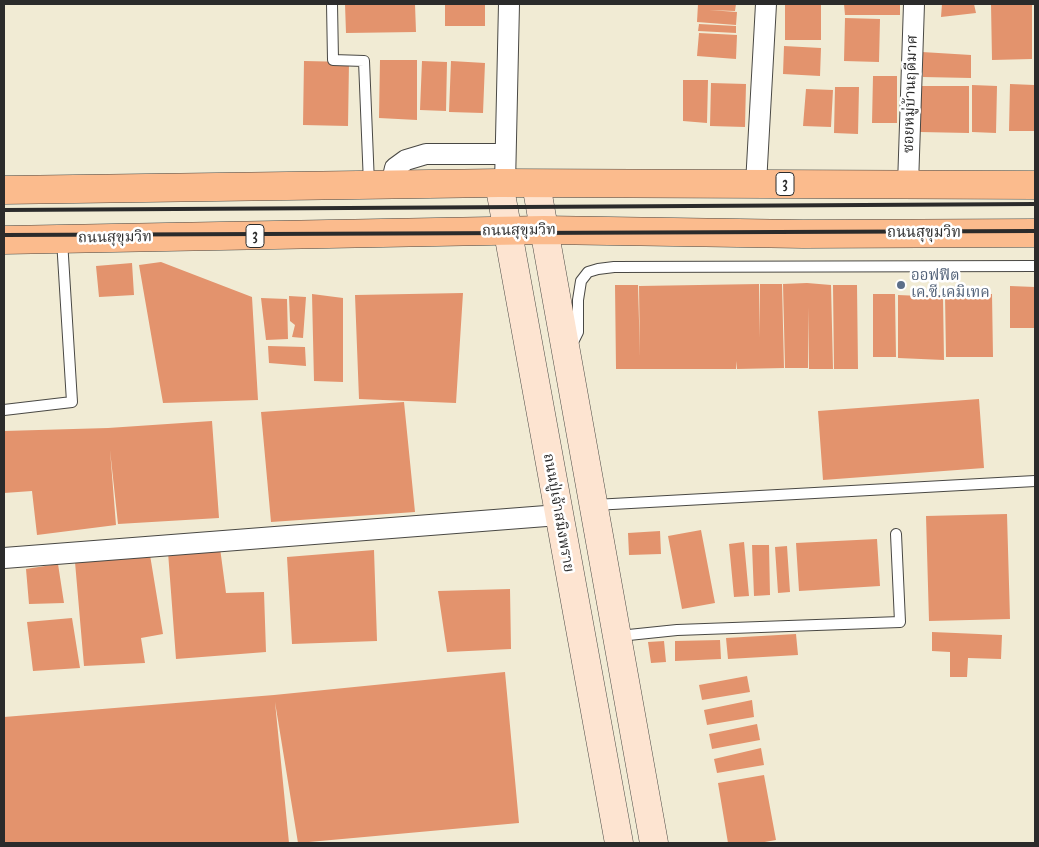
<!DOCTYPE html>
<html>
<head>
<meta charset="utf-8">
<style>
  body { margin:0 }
  #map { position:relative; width:1039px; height:847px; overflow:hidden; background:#f1ebd4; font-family:"IM FELL Great Primer",serif }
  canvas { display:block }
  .frame { position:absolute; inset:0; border:5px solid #2b2b2b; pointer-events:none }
</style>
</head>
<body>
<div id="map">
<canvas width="1039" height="847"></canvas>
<div class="frame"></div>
</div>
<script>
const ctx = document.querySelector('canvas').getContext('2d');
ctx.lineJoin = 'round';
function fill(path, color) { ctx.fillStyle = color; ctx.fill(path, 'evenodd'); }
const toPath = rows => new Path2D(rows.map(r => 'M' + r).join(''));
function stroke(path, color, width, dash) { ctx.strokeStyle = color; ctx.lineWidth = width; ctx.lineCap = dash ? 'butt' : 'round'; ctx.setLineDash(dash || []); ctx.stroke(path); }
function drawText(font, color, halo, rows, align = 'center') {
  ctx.font = font + ' "IM FELL Great Primer","Noto Serif Thai",serif'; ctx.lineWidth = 5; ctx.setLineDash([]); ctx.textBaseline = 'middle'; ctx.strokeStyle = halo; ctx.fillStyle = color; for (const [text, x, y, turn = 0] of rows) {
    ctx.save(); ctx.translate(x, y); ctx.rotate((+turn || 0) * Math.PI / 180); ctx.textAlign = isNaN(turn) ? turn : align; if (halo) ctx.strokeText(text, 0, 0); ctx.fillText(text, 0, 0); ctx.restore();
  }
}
const building = toPath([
  [345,4,415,4,416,32,346,33],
  [445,4,485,4,485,26,445,26],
  [698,4,736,4,735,11,709,10,737,12,736,25,697,22],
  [785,4,821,5,821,40,785,40],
  [844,4,900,4,900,15,845,15],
  [942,4,974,4,976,13,941,17],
  [991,4,1032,4,1032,59,992,60],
  [845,18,880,19,879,62,844,61],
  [699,24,736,26,736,33,698,31],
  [699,33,737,35,736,59,697,56],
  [784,46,821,48,820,76,783,74],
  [922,52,971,55,971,78,923,77],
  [380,60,417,60,417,120,379,118],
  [304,61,349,62,348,126,303,125],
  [422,61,447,62,446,111,420,110],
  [451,61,485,63,483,113,449,112],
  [873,76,897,76,897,123,872,123],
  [683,80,708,80,707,123,683,121],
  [711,83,746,84,745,127,710,126],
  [1010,84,1034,85,1034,131,1009,131],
  [972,85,997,86,996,133,972,132],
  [920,86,969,86,969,133,920,132],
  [835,87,859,87,858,134,834,133],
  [806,89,833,90,831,127,803,126],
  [161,262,252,297,258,400,163,403,139,265],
  [132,263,134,295,99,297,96,266],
  [807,283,831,285,833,369,809,369,808,307,808,368,785,368,783,284],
  [759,284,760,338,760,284,782,284,784,368,737,369,737,361,736,369,616,369,615,285,638,285,640,357,639,286],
  [833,285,857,285,858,369,834,369],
  [1010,286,1035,287,1035,328,1010,328],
  [463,293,456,403,359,399,355,295],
  [312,294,343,298,343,382,314,381],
  [873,294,895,294,896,357,873,357],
  [945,294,992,294,993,357,946,357],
  [898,295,943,297,944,360,898,358],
  [289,296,306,297,303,338,292,337,295,325,290,321],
  [261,298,287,299,288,339,266,340],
  [268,346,305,347,306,366,269,363],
  [979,399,984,468,823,480,818,411],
  [404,402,415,512,271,522,261,412],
  [212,421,219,518,118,524,110,450,116,525,37,535,32,491,4,493,4,431,108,428],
  [1007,514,1010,619,929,621,926,516],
  [701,530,715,603,682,609,668,536],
  [660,531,661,554,629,555,628,533],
  [877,539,880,586,799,591,796,543],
  [744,542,749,596,734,597,729,544],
  [752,545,769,545,770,595,754,596],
  [787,546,790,592,778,593,775,547],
  [220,548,226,593,264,592,266,652,176,659,168,552],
  [374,550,377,641,292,644,287,557],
  [150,555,163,634,141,638,145,663,84,666,75,562],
  [58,564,64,603,29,604,26,569],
  [510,589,511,649,447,652,438,591],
  [72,618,80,668,33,671,27,622],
  [932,632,1002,635,1001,659,968,658,967,677,950,677,950,652,932,651],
  [796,634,798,655,728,659,726,638],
  [720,640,721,659,675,661,675,641],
  [664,641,666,662,651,663,648,642],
  [505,672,519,823,298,843,275,702,289,843,4,843,4,717,274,695],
  [747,676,750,692,702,700,699,685],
  [752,700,754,717,707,725,704,710],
  [757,724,760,740,712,749,709,734],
  [761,748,764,765,717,773,714,759],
  [764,775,776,840,759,843,728,843,718,783]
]);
const service = toPath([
  [332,4,333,60,364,61,369,184],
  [571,346,578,332,578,300,581,281,588,272,598,269,614,267,1035,266],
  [4,410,72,402,62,240],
  [594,505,1035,481],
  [619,636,677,630,900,622,896,534]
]);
const minor = toPath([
  [505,184,509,4],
  [756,184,766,4],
  [391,185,395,168,406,160,426,154,505,154],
  [908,185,914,4],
  [4,558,559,515]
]);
const secondary = toPath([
  [499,183,619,843],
  [536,184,654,843]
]);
const trunk = toPath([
  [4,190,499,183,1035,185],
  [4,240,544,230,803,234,1035,233]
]);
const rail = toPath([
  [4,210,1035,204],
  [4,235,1035,231]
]);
const markers = [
  [901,285,5,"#5c6f8a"]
];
const shields = [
  [785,184,18],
  [255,236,18]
];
const shieldNames = [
  ["3",785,184],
  ["3",255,236]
];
const streetNames = [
  ["ซอยหมู่บ้านฤดีมาศ",911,94,-88],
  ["ถนนสุขุมวิท",519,231,-1],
  ["ถนนสุขุมวิท",924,233],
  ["ถนนสุขุมวิท",115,238,-1],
  ["ถนนปู่เจ้าสมิงพราย",558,513,80]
];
const serviceNames = [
  ["ออฟฟิต",911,276],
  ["เค.ซี.เคมิเทค",911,293]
];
fill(building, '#e3936d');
stroke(service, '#494844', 12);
stroke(minor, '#494844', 22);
stroke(secondary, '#494844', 29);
stroke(trunk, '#494844', 29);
stroke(service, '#fff', 10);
stroke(minor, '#fff', 20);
stroke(secondary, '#fde4d1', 28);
stroke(trunk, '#fbbb8d', 28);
stroke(rail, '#2b2b2b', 4);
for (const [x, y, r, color] of markers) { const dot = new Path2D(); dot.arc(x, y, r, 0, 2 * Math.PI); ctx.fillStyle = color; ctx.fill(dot); stroke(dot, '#fff', 2); }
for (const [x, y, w] of shields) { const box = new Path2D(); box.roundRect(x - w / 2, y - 11.5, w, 23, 4); ctx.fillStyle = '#fff'; ctx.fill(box); stroke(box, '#2b2b2b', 1); }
drawText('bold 14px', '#2b2b2b', null, shieldNames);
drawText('15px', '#2b2b2b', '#fff', streetNames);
drawText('15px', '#4e5e75', '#fff', serviceNames, 'left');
</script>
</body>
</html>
